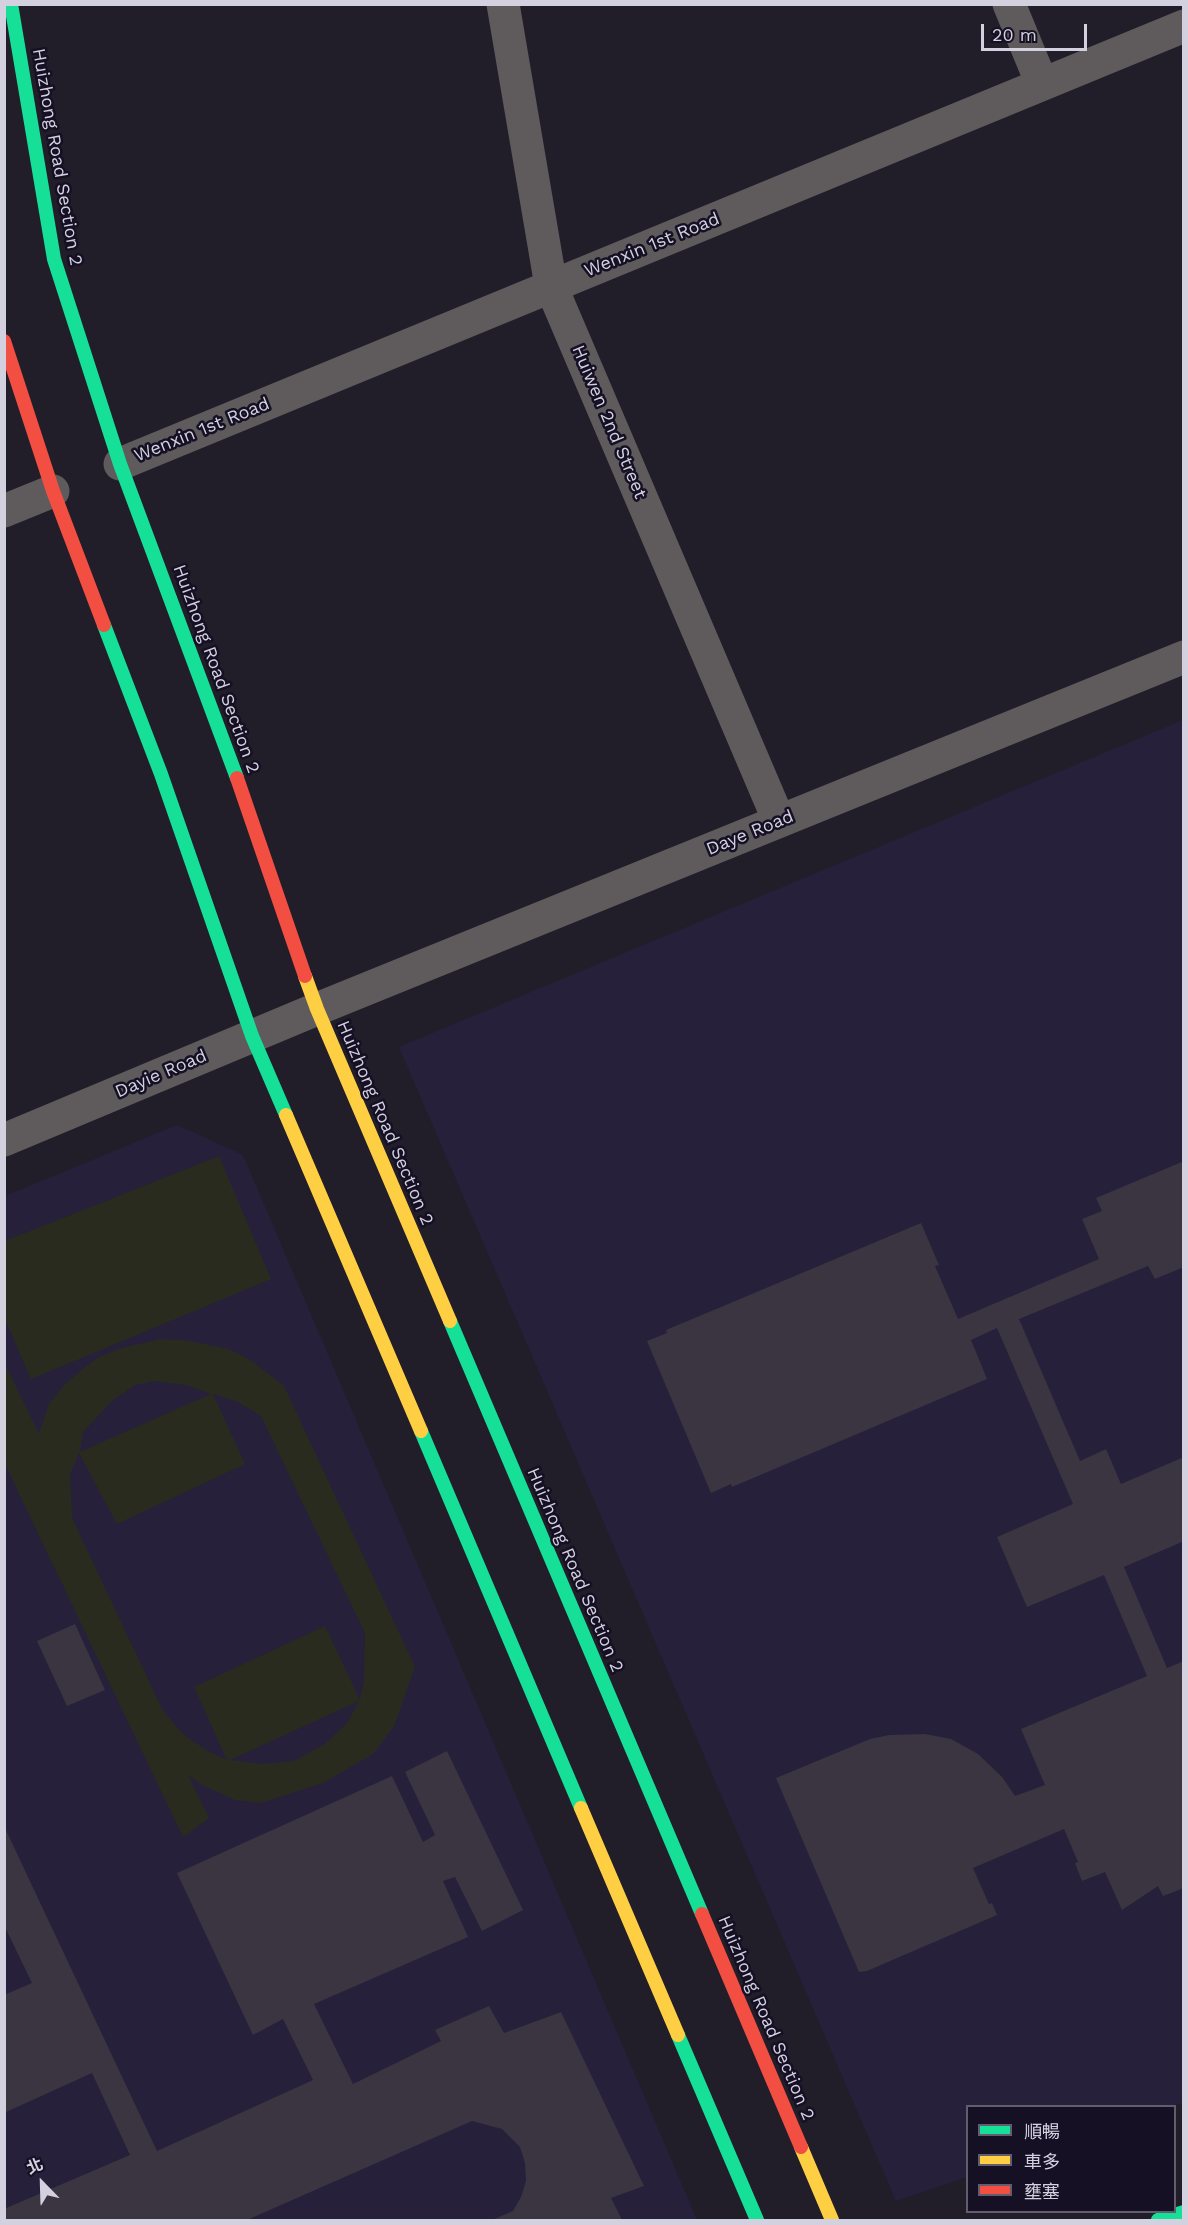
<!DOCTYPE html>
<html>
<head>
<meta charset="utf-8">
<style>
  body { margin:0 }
  #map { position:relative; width:1188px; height:2225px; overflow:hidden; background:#211e2a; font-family:"Work Sans","Noto Sans TC",sans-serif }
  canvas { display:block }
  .frame { position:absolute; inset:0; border:6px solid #d3d0df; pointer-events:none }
  .legend { position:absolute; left:966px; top:2105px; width:210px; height:108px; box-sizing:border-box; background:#151024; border:2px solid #615d6f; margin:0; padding:8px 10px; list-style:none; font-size:18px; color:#d3d0df }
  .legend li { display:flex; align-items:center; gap:12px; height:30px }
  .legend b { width:30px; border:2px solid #615d6f }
  .north { position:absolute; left:12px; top:2153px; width:60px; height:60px; -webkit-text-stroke:4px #151024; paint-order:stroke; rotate:337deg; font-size:16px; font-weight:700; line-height:24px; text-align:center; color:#d3d0df }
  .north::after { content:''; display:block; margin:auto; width:21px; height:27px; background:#d3d0df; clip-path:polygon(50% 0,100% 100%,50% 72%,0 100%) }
  .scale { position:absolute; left:981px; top:24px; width:106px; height:27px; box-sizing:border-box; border:3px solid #d3d0df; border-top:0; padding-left:8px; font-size:18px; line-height:21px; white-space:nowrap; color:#d3d0df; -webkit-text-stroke:4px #151024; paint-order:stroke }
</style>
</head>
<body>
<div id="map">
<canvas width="1188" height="2225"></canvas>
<div class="frame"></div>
<ul class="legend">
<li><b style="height:8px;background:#16e098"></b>順暢</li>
<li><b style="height:8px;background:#ffcf43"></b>車多</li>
<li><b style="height:8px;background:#f24e42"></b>壅塞</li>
</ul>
<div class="north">北</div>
<div class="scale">20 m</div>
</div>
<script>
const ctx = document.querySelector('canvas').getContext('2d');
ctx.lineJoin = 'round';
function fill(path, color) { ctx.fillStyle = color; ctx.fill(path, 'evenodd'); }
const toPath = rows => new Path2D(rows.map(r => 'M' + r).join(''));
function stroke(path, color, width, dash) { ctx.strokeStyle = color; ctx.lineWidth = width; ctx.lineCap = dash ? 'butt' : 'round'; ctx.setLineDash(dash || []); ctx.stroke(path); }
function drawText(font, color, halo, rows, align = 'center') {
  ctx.font = font + ' "Work Sans",sans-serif'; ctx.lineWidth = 5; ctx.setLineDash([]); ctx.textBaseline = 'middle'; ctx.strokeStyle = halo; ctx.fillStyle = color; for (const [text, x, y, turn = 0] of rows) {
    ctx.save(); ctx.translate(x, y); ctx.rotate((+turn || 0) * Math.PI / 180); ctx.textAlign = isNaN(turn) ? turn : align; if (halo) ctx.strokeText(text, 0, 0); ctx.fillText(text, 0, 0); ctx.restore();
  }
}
const built = toPath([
  [1183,720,1183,2103,1173,2106,968,2106,967,2177,896,2201,399,1047],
  [177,1125,243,1155,697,2220,5,2220,5,1196]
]);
const green = toPath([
  [219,1156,271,1279,31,1379,5,1319,5,1241],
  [161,1339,184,1340,229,1349,252,1361,284,1386,415,1667,394,1726,373,1754,323,1783,261,1803,235,1800,204,1786,188,1775,209,1818,183,1837,4,1462,5,1364,39,1434,49,1404,64,1385,83,1369,99,1357,122,1348],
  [154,1381,186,1385,211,1394,80,1452,83,1432,112,1401,135,1385],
  [213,1394,238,1402,261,1416,365,1633,364,1682,360,1700,325,1626,194,1687,227,1760,206,1750,182,1733,163,1711,72,1518,70,1474,79,1453,117,1524,245,1464],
  [359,1701,347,1723,325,1744,294,1761,262,1764,230,1760]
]);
const building = toPath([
  [1184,1161,1184,1267,1155,1279,1148,1266,1019,1319,1080,1461,1106,1449,1121,1484,1184,1457,1184,1541,1124,1567,1167,1668,1184,1661,1184,1888,1163,1896,1158,1886,1122,1910,1105,1872,1082,1881,1075,1863,1078,1862,1064,1829,973,1868,989,1904,992,1903,997,1915,867,1971,859,1972,776,1778,870,1739,889,1735,925,1734,951,1739,978,1754,1002,1777,1015,1796,1045,1785,1021,1729,1147,1676,1104,1575,1027,1607,997,1537,1073,1504,997,1328,971,1340,987,1379,732,1487,731,1484,711,1493,647,1341,667,1333,666,1330,921,1223,939,1265,935,1266,958,1319,1099,1259,1082,1219,1102,1211,1096,1198],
  [75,1624,105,1690,67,1706,37,1641],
  [447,1751,523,1910,482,1931,455,1877,443,1881,468,1937,314,2004,353,2084,441,2041,435,2030,489,2006,504,2033,561,2012,644,2186,611,2198,622,2220,492,2220,513,2211,521,2197,526,2181,525,2163,520,2147,502,2129,472,2121,247,2220,4,2220,4,2209,130,2155,92,2073,4,2113,4,1995,32,1983,4,1925,4,1826,157,2151,313,2080,283,2019,253,2035,177,1873,392,1776,423,1842,435,1835,405,1772]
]);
const street = toPath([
  [503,4,551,286,779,821],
  [1009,4,1042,84],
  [120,464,1184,26],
  [4,511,53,491],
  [4,1140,317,1009,1184,657]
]);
const fast = toPath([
  [11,4,54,259,120,464,237,778],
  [104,625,161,774,252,1036,286,1115],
  [450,1321,702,1914],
  [421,1431,581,1808],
  [678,2035,757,2220],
  [1158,2220,1184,2212]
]);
const slow = toPath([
  [305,976,317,1009,450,1321],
  [286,1115,421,1431],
  [581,1808,678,2035],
  [801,2147,832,2220]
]);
const jam = toPath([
  [4,341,53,491,104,625],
  [237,778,305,976],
  [702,1914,801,2147]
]);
const streetNames = [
  ["Huizhong Road Section 2",57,157,80],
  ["Wenxin 1st Road",652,245,-22],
  ["Huiwen 2nd Street",609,422,67],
  ["Wenxin 1st Road",202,430,-22],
  ["Huizhong Road Section 2",216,669,70],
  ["Daye Road",750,833,-22],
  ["Dayie Road",161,1074,-23],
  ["Huizhong Road Section 2",385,1123,67],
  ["Huizhong Road Section 2",575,1570,67],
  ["Huizhong Road Section 2",766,2018,67]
];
fill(built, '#26203a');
fill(green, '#2a2b1f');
fill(building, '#3a3540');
stroke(street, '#5f5a5c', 33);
stroke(fast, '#16e098', 14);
stroke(slow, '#ffcf43', 14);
stroke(jam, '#f24e42', 14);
drawText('18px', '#d3d0df', '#151024', streetNames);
</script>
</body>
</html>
